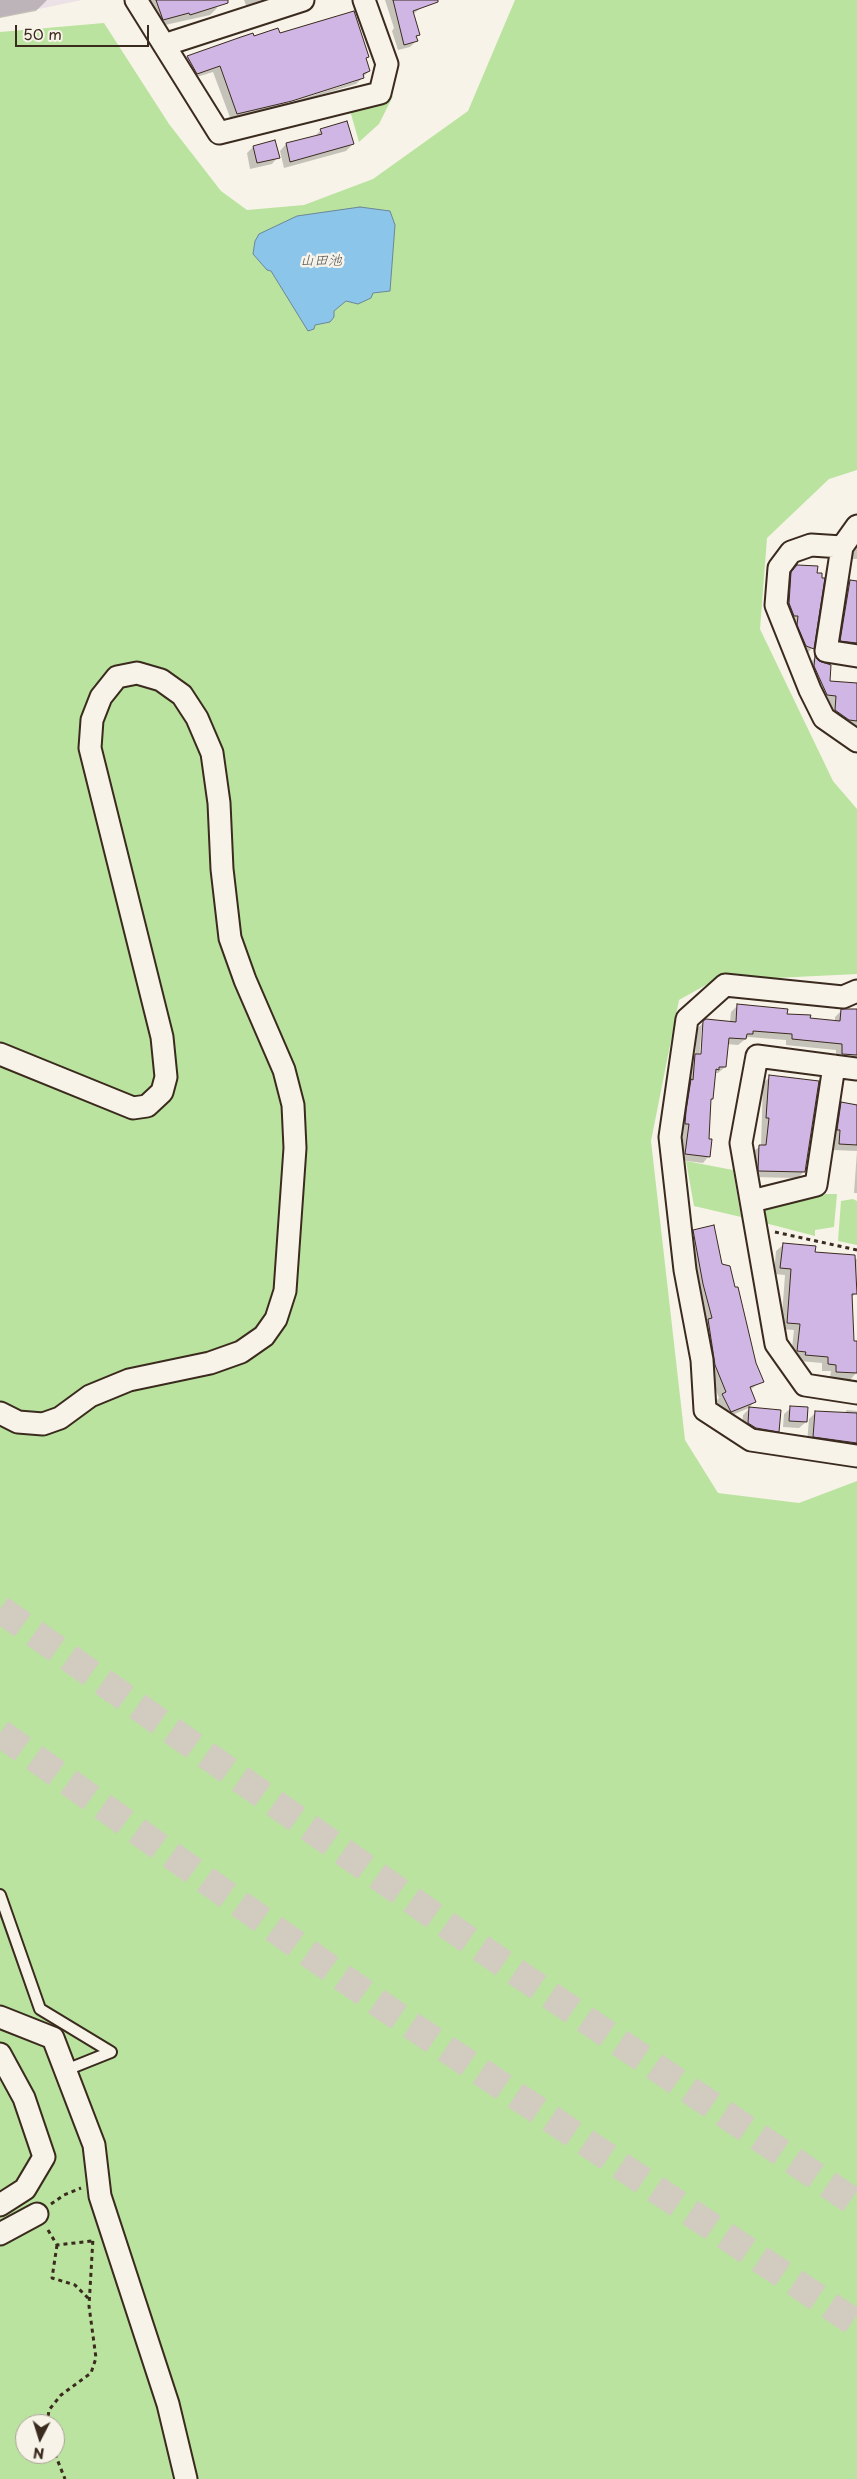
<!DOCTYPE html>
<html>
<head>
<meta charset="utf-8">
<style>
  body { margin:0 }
  #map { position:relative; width:857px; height:2479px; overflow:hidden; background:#f7f3e8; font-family:"Playpen Sans",sans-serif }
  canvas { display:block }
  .north { position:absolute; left:15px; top:2414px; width:50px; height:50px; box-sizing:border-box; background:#f7f3e8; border:1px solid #aca397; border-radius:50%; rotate:185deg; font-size:14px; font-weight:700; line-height:20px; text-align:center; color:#3b2a1e }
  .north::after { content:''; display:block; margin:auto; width:18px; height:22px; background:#3b2a1e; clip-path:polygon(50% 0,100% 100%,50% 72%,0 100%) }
  .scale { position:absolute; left:15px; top:25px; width:134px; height:22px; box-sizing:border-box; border:2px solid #3b2a1e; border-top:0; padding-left:6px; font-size:15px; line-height:18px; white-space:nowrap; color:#3b2a1e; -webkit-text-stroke:4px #f7f3e8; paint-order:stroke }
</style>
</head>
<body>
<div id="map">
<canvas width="857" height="2479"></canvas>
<div class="north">N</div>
<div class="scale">50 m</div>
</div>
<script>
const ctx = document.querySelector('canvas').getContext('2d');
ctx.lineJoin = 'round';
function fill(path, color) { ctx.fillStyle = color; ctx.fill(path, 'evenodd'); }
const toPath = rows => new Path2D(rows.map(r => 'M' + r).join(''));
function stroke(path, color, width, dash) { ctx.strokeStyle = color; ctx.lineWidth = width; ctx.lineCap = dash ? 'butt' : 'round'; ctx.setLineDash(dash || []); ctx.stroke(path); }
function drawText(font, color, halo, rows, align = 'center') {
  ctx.font = font + ' "Playpen Sans","Klee One",sans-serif'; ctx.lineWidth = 5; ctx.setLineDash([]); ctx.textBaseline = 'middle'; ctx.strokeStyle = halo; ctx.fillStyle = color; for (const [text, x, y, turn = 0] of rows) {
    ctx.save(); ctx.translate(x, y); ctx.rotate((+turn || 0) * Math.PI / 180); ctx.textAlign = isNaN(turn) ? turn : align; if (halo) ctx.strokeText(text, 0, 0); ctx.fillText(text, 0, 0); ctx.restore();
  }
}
const built = toPath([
  [0,0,82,0,0,17]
]);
const green = toPath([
  [515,0,857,0,857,470,829,479,767,538,760,629,833,781,857,809,857,974,713,981,679,1000,651,1141,685,1440,718,1493,799,1503,857,1481,857,2479,0,2479,0,32,104,23,169,124,221,191,247,210,304,205,373,179,468,111],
  [25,2424,55,2424,55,2454,25,2454],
  [393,96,379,124,359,142,349,107],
  [686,1161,733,1170,741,1217,694,1206],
  [826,1194,837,1194,834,1227,815,1230,815,1236,765,1223,762,1209,769,1200],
  [853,1199,857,1201,857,1245,838,1241,841,1201]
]);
const water = toPath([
  [360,207,390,211,395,225,390,291,373,293,371,298,358,304,346,301,334,311,334,317,330,322,315,325,314,329,308,331,271,271,267,270,253,254,255,241,259,234,297,216,360,207]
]);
const shadow = toPath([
  [0,0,47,0,36,11,0,18],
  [147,0,214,0,217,8,210,15,156,27],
  [244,0,266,0,247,8],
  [385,0,418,0,421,8,412,15,418,34,415,37,416,41,410,47,398,50,392,31,394,28],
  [279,35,368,57,365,59,369,71,356,84,284,106,231,120,213,72,190,79,181,63,187,57,241,38],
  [361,78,357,81,286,104,285,101],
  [321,130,353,144,346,151,284,168,280,151,286,144,314,137],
  [253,147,278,157,272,164,250,169,247,153],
  [857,547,857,559,850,559,851,556],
  [798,566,812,648,806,655,787,622,785,580],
  [850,581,857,582,857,652,834,647,843,588],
  [815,658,828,682,857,683,857,730,829,717,830,702,820,701,809,664],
  [738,1005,786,1015,835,1022,835,1017,841,1011,857,1011,857,1062,836,1060,836,1050,786,1045,786,1040,748,1037,738,1045,727,1044,725,1067,718,1073,714,1073,712,1099,709,1101,709,1156,703,1163,680,1160,683,1131,680,1130,689,1061,695,1056,697,1029,706,1020,730,1022,731,1012],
  [702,1025,704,1025,701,1060,699,1060],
  [770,1077,804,1171,798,1178,752,1177,752,1152,761,1146,763,1083],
  [842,1103,857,1104,857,1193,854,1193,857,1151,833,1150,834,1136,831,1136,835,1110],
  [694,1231,721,1265,762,1381,750,1390,754,1402,749,1408,725,1418,716,1401,719,1398,709,1372,687,1237],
  [783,1245,814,1253,857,1259,856,1293,851,1298,853,1342,857,1343,857,1366,856,1373,850,1380,830,1378,831,1371,822,1371,822,1363,799,1361,800,1358,791,1357,794,1330,781,1329,785,1275,774,1274,776,1251],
  [750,1408,778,1431,772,1438,742,1430,743,1415],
  [791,1408,806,1422,799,1428,783,1427,784,1414],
  [847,1410,857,1411,857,1449,807,1443,809,1419,816,1412,844,1414]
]);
const building = toPath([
  [156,0,228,0,228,3,190,15,189,13,163,20,156,0],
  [393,0,438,0,438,2,413,11,420,35,416,36,418,41,404,45,393,0],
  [354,11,369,57,366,58,370,71,363,74,364,78,292,101,237,114,220,66,197,74,187,56,241,37,253,33,254,36,278,28,280,33,354,11],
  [347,121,354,144,290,162,286,143,322,134,320,129,347,121],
  [275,140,280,158,257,163,253,146,275,140],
  [797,565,818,566,817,573,822,573,822,578,825,578,814,649,806,646,797,625,798,616,794,616,789,603,791,572,797,565],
  [850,580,857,581,857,643,840,641,850,580],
  [815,656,819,661,831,665,830,681,857,683,857,721,849,720,835,710,836,696,827,695,814,666,815,656],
  [737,1004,788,1009,787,1014,811,1015,810,1018,840,1021,841,1009,857,1009,857,1055,842,1054,842,1044,792,1039,792,1034,753,1031,753,1034,747,1034,746,1039,729,1038,726,1067,719,1067,719,1070,716,1069,713,1099,711,1099,709,1139,712,1139,710,1157,685,1154,689,1124,685,1124,686,1111,691,1079,693,1080,695,1054,701,1054,703,1021,706,1019,736,1022,737,1004],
  [769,1075,819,1081,805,1172,758,1171,759,1145,766,1145,769,1118,766,1118,769,1075],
  [841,1102,857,1105,857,1145,839,1144,840,1130,837,1130,841,1102],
  [714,1225,722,1264,730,1266,735,1287,738,1287,756,1363,764,1382,750,1387,756,1402,731,1412,722,1394,726,1392,715,1365,708,1319,712,1318,703,1284,693,1230,714,1225],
  [783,1243,816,1246,815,1252,855,1255,857,1294,852,1294,854,1341,857,1341,857,1373,836,1372,836,1365,828,1364,828,1357,805,1355,806,1352,797,1351,800,1324,787,1323,791,1269,780,1268,783,1243],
  [790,1406,808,1407,807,1422,789,1421,790,1406],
  [749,1407,781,1410,779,1432,756,1428,748,1423,749,1407],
  [815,1411,857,1413,857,1443,813,1437,815,1411]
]);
const motorwayTunnel = toPath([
  [0,1609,447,1925,857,2204],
  [0,1733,387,2009,857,2324]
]);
const path = toPath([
  [775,1232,857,1250],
  [51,2204,64,2195,81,2188],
  [48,2230,57,2245,92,2241],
  [57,2245,52,2278,75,2285,89,2299],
  [47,2424,49,2410,61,2395,91,2373,96,2358,89,2306,93,2238],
  [55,2454,65,2479]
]);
const service = toPath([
  [0,1895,40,2009,111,2052,66,2070]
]);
const minor = toPath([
  [136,0,219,133,380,93,387,64,364,0],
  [164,45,303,0],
  [857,526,842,547,826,651,857,656],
  [842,547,811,545,791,552,779,568,776,605,810,690,824,718,857,741],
  [857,991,843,997,725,985,687,1019,670,1137,685,1270,702,1360,705,1410,751,1440,857,1456],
  [0,1054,133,1108,147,1106,162,1092,166,1077,162,1037,90,748,92,720,101,697,117,677,137,673,161,680,182,695,197,718,212,753,219,803,222,869,230,938,245,980,284,1070,293,1105,295,1148,285,1291,276,1319,264,1336,241,1352,210,1363,129,1380,90,1396,60,1418,43,1424,18,1422,0,1413],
  [857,1069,757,1056,741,1143,776,1344,805,1385,857,1393],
  [752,1201,816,1185,834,1066],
  [0,2017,53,2038,94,2145,100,2196,168,2404,186,2479],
  [0,2054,24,2098,44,2157,25,2189,0,2205],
  [0,2234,37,2214]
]);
const waterNames = [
  ["山田池",321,261]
];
fill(built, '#ebe1e7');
fill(green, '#bae39f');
fill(water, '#8bc5ea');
stroke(water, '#6b8798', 1);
fill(shadow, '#0003');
fill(building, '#cfb6e5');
stroke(building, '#3b2a1e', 1);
stroke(motorwayTunnel, '#d1cbc0', 28, [28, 14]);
stroke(service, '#3b2a1e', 14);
stroke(minor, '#3b2a1e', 25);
stroke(path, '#3b2a1e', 3, [4, 4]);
stroke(service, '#f7f3e8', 10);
stroke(minor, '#f7f3e8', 21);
drawText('italic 14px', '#4f5151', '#f7f3e8', waterNames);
</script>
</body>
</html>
